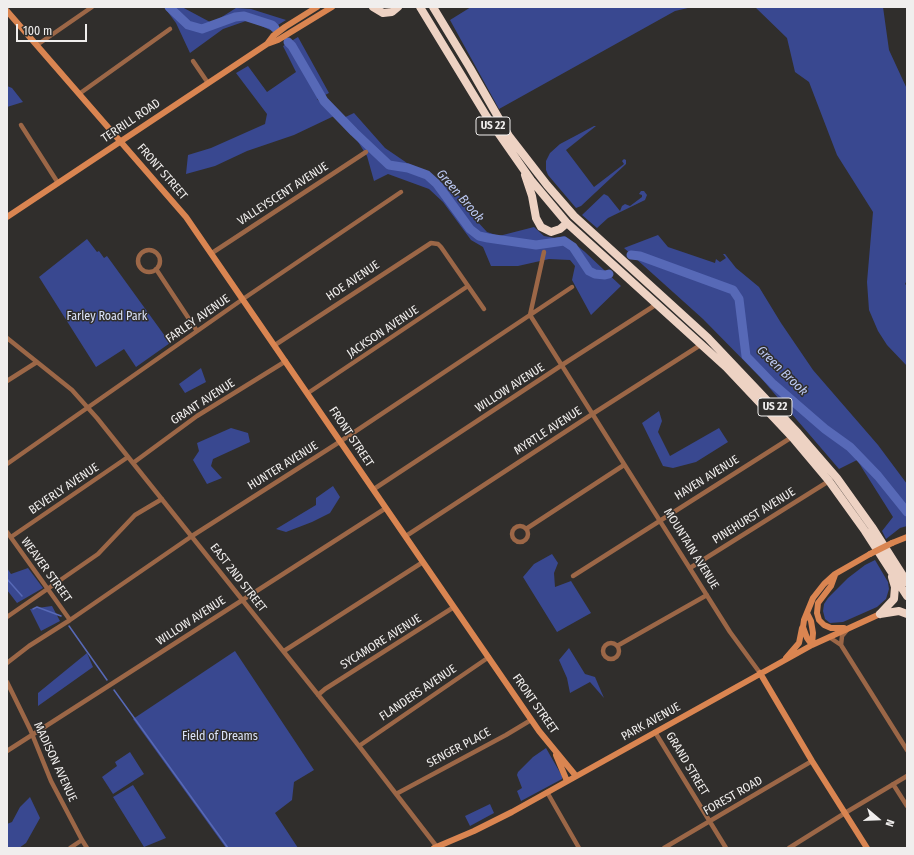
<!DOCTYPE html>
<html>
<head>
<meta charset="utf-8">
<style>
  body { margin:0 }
  #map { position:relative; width:914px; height:855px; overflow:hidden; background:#302e2c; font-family:"Fira Sans Condensed",sans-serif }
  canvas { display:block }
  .frame { position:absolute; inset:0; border:8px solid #f0eeed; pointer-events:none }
  .north { position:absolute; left:858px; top:799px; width:40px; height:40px; -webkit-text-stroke:3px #302e2c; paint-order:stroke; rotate:109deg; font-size:11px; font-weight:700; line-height:16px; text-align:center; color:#f0eeed }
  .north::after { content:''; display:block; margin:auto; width:14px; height:18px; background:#f0eeed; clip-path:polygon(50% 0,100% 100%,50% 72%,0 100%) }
  .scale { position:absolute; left:16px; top:24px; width:71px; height:18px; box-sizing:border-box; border:2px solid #f0eeed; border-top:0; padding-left:5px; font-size:12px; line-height:14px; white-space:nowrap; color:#f0eeed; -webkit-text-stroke:3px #302e2c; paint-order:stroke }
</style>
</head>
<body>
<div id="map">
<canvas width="914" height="855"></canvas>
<div class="frame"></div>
<div class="north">N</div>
<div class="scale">100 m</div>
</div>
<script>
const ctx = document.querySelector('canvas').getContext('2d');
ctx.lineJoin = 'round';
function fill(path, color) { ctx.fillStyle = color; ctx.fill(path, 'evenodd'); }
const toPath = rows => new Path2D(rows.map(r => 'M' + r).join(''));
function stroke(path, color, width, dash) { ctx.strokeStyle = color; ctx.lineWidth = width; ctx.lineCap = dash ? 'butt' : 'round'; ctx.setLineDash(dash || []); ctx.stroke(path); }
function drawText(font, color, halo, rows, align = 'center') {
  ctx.font = font + ' "Fira Sans Condensed",sans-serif'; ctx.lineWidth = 3; ctx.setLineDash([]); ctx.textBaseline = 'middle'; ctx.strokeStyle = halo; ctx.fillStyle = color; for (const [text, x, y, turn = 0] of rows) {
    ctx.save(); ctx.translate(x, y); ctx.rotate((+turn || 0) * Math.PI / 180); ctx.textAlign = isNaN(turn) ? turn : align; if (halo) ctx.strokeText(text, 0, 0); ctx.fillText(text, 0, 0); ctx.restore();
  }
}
const green = toPath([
  [164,7,182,7,210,22,217,20,236,8,251,9,286,20,270,30,253,22,246,21,223,29,190,53,176,23],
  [471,7,692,7,675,11,499,109,450,20],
  [755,7,883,7,889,50,907,89,907,280,905,284,907,286,907,366,887,345,878,331,869,310,867,282,873,212,837,155,809,82,795,72,787,38],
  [298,37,329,93,317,99,334,116,294,135,247,151,215,166,186,174,188,155,211,148,265,124,267,114,236,73,248,66,267,92,296,72,283,46],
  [7,86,12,88,23,102,7,107],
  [354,113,385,148,407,163,421,169,452,190,478,212,476,220,487,232,499,236,534,227,544,236,555,238,565,236,585,252,621,286,591,315,572,280,575,266,570,260,549,259,518,266,491,266,483,247,471,240,443,202,429,189,388,174,374,181,367,156,355,137,339,120],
  [594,126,596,126,566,150,594,187,624,164,622,161,624,159,626,160,626,164,581,206,576,208,548,175,546,170,546,161,550,153,560,144],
  [641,191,644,191,647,195,645,200,608,218,597,228,582,215,604,194,608,196,620,211,622,206,625,204,630,206,642,197,642,195,639,194],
  [658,235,668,247,715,263,716,259,720,262,726,258,723,254,725,254,736,268,759,287,781,323,813,370,878,445,907,484,907,526,900,528,886,539,882,531,893,517,857,460,839,469,761,378,703,319,624,248],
  [87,239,97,252,99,251,104,258,107,256,170,343,136,367,124,349,96,367,39,277],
  [201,368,206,382,185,393,179,384],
  [659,411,662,421,658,432,670,456,719,428,728,442,696,462,673,468,663,466,642,423],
  [231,428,248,433,250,442,213,459,211,466,222,478,207,484,193,460,199,451,197,443],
  [333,486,340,497,330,513,312,522,286,532,276,529,316,505,316,498],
  [552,554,558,563,554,573,555,587,571,581,591,613,557,632,523,577,534,564],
  [875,560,888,582,889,589,886,599,877,607,843,622,830,623,825,619,823,611,824,604,828,598,848,578,865,565],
  [7,568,11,574,28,568,43,588,17,603,7,590],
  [52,606,60,621,41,631,30,609],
  [569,648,585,674,595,677,604,698,590,682,570,693,567,678,559,660],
  [235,651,314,770,294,782,292,800,275,813,298,848,226,848,133,719],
  [87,653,93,667,38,706,38,693],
  [546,748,562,776,562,779,521,801,517,791,522,788,517,775,518,772,533,757],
  [130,752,144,774,113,794,102,777,117,766,115,762],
  [133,785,166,838,144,847,113,797],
  [30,797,40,818,26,843,19,848,7,848,7,824,12,822,20,807],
  [490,804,494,813,470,826,465,816]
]);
const stream = toPath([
  [7,579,22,596],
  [33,609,37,607,61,616],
  [69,626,107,680],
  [114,690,228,848]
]);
const river = toPath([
  [169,7,188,25,202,29,235,17,244,16,272,25,275,28],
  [288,42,292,46,324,101,354,132,389,165,408,168,427,175,437,184,470,229,479,236,488,238,536,245,564,241,573,247,589,271,595,274,605,275,609,274],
  [631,255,640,256,733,290,739,299,746,356,773,384,825,429,850,447,878,476,907,512]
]);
const street = toPath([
  [37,45,92,7],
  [193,61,208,83],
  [79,94,170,29],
  [21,125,58,183],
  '138 261a11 11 0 1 1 22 0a11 11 0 1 1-22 0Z',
  [544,252,530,315,730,632,760,673],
  [212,253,366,152],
  [156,269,197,331],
  [7,338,72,390,97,418,359,746,437,847],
  [275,345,431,243,438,244,441,247,484,309],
  [7,381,37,362],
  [308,393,468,286],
  [133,463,197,416,286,361],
  [7,464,243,299,401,192],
  [374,489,562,365,657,304],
  '512 534a8 8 0 1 1 16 0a8 8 0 1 1-16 0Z',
  [526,529,624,465],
  [7,532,70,620],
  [406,536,594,413,702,344],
  [11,537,128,457],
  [690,568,829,481],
  [573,576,792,437],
  [7,617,98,554,135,515,162,499],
  [829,637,841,645,907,750],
  '603 651a8 8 0 1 1 16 0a8 8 0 1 1-16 0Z',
  [841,645,842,636,847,630],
  [617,646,707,595],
  [284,651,423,562],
  [7,663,29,646,70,620,192,536,341,441,572,287],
  [7,682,30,729,51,781,82,840,87,848],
  [318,695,325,689,454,607],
  [655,732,726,848],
  [359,746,489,657],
  [7,751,386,508],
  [893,784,907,806],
  [547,792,579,848],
  [396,794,506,735,531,720],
  [70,848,82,840],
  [664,848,812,761],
  [789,848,845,813,907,776]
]);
const secondary = toPath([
  [7,11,186,217,539,731,576,776],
  [267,44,273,36,285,27,317,7],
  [7,217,267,44,278,40,332,7],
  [892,543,907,537],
  [835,575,831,586,818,603,817,613,819,620,824,625,831,628,844,628],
  [807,613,811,621,813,633,812,645],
  [812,645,807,638,803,627,804,620,813,598,824,584,835,574,870,554],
  [786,658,799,643,802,628],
  [760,673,812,761,867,848],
  [556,755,567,781],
  [434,848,474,831,512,812,812,645,880,614]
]);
const highway = toPath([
  [373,7,383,13,392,12,398,7],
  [420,7,487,117,531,180,567,223,726,367,792,437,829,481,865,531,907,596],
  [433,7,470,68,509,136,547,185,574,216,708,338,798,433,837,478,872,527,907,582],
  [525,175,532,196,536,218,541,227,551,232,560,229,567,223],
  [880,614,894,599,895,587,892,577],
  [880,614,899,611,907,614]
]);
const secondaryBridge = toPath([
  [870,554,892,543]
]);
const shields = [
  [493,126,34],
  [775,407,34]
];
const shieldNames = [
  ["US 22",493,126],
  ["US 22",775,407]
];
const streetNames = [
  ["TERRILL ROAD",131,121,-34],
  ["FRONT STREET",162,172,49],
  ["VALLEYSCENT AVENUE",283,194,-33],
  ["HOE AVENUE",353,281,-34],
  ["FARLEY AVENUE",198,319,-35],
  ["JACKSON AVENUE",383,332,-34],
  ["WILLOW AVENUE",510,388,-33],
  ["GRANT AVENUE",203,402,-33],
  ["MYRTLE AVENUE",548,431,-33],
  ["FRONT STREET",351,437,56],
  ["HUNTER AVENUE",283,466,-32],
  ["HAVEN AVENUE",707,478,-32],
  ["BEVERLY AVENUE",64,489,-34],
  ["PINEHURST AVENUE",754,516,-32],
  ["MOUNTAIN AVENUE",691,549,58],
  ["WEAVER STREET",46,570,54],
  ["EAST 2ND STREET",238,578,52],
  ["WILLOW AVENUE",191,621,-33],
  ["SYCAMORE AVENUE",381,642,-32],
  ["FLANDERS AVENUE",418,693,-34],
  ["FRONT STREET",535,704,55],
  ["PARK AVENUE",651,722,-29],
  ["SENGER PLACE",459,748,-28],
  ["MADISON AVENUE",55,762,65],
  ["GRAND STREET",687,764,59],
  ["FOREST ROAD",733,796,-30]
];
const parkNames = [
  ["Farley Road Park",107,317],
  ["Field of Dreams",220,737]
];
const waterNames = [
  ["Green Brook",460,196,49],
  ["Green Brook",782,371,44]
];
fill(green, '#394890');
stroke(stream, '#5769b7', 1.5);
stroke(river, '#5769b7', 9);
stroke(street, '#9c6747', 4.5);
stroke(secondary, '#da8551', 6);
stroke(highway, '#edd2c3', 8);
stroke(secondaryBridge, '#da8551', 6);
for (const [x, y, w] of shields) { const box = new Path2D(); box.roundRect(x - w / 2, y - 9, w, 18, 3); ctx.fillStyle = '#302e2c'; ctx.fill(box); stroke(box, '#f0eeed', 1); }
drawText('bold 11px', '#f0eeed', null, shieldNames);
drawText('12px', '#f0eeed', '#302e2c', streetNames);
drawText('12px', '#dbe2f8', '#302e2c', parkNames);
drawText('italic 13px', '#bcc9f3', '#302e2c', waterNames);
</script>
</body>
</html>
